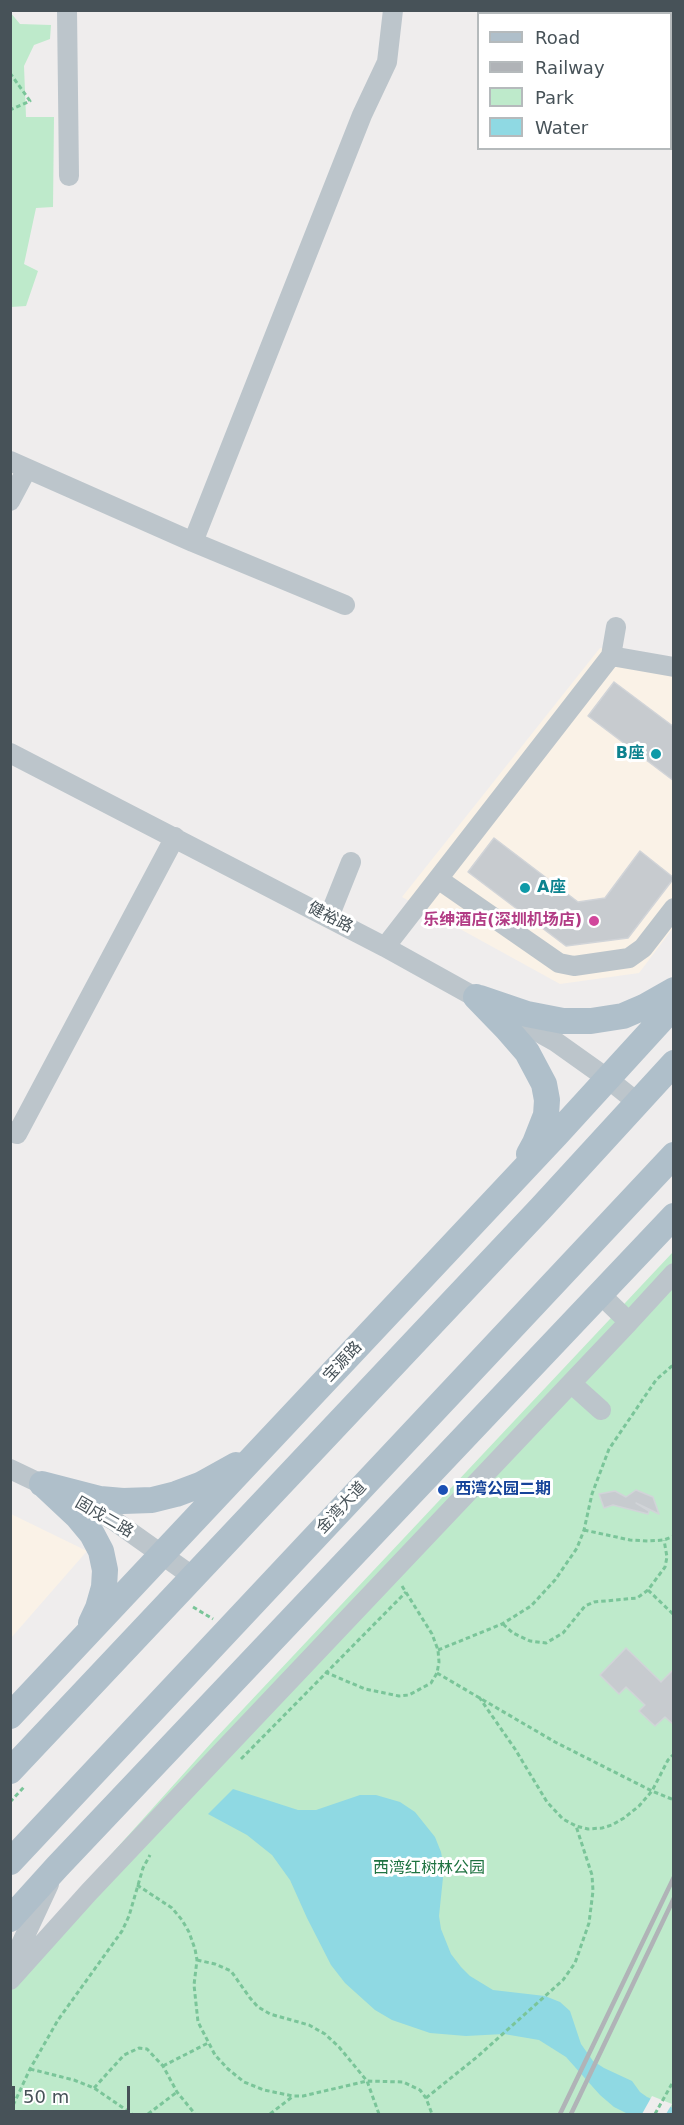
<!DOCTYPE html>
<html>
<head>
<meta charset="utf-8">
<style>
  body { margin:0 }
  #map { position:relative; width:684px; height:2125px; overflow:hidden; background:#efeded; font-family:"DejaVu Sans",sans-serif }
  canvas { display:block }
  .frame { position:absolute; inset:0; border:12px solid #475258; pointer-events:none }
  .legend { position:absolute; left:477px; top:12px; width:195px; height:138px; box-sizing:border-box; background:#fff; border:2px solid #b5babc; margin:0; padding:8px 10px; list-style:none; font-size:18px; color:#475258 }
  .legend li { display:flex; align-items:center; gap:12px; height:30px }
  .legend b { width:30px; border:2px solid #b5babc }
  .scale { position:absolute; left:12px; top:2086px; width:118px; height:27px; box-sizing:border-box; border:3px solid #475258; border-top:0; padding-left:8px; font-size:18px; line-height:21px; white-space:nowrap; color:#475258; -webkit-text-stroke:4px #fff; paint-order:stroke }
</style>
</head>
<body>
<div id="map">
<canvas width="684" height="2125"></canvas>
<div class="frame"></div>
<ul class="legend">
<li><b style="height:8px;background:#afbfca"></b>Road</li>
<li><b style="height:8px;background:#b0b3b7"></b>Railway</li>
<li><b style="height:16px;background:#beeacb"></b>Park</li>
<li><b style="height:16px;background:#8fd9e3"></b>Water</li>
</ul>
<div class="scale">50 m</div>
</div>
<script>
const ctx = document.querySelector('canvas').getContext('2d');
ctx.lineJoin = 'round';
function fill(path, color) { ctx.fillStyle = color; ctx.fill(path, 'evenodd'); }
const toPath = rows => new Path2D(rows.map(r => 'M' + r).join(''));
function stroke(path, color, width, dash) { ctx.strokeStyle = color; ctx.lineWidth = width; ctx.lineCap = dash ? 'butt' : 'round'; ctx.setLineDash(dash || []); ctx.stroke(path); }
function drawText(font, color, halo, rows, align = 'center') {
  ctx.font = font + ' "DejaVu Sans","Noto Sans SC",sans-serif'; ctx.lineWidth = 6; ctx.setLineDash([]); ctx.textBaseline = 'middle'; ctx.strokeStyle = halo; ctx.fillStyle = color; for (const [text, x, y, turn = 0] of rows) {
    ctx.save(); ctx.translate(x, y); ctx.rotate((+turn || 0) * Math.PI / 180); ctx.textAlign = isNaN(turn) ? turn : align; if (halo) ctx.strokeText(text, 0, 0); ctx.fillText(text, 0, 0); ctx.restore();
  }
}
const commercial = toPath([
  [600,648,673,660,673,928,639,973,560,984,402,897],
  [11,1514,87,1551,11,1638]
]);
const green = toPath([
  [10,12,20,24,51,25,50,39,34,45,24,66,26,117,54,117,53,207,36,208,24,264,38,271,26,306,11,307],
  [673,1252,673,2114,11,2114,11,1966,213,1741]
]);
const water = toPath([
  [233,1789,298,1810,316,1810,360,1795,376,1795,400,1802,415,1812,435,1837,441,1852,444,1868,439,1916,441,1929,451,1954,461,1967,470,1976,493,1990,545,1996,560,2002,570,2011,581,2044,593,2061,604,2068,632,2081,640,2092,647,2097,673,2108,673,2114,628,2114,614,2107,600,2095,566,2057,539,2040,504,2034,466,2036,430,2033,392,2020,375,2010,345,1983,331,1965,307,1918,290,1880,272,1855,247,1835,208,1814]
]);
const pier = toPath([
  [652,2096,672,2104,666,2114,642,2114]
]);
const building = toPath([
  [614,682,674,727,674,781,588,716,614,682],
  [494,838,578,902,605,898,640,851,674,878,628,938,566,946,468,872,494,838],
  [636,1490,653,1497,659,1514,636,1503,649,1511,648,1514,613,1505,604,1508,599,1494,615,1491,626,1497,636,1490],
  [626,1648,661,1682,674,1669,674,1725,665,1717,655,1726,639,1711,645,1705,626,1687,619,1694,600,1675,626,1648]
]);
const path = toPath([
  [10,73,30,101,10,110],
  [584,1530,630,1540,648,1541,664,1540,674,1536],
  [648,1590,674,1615],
  [193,1607,213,1619],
  [503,1624,513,1633,530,1641,546,1643,563,1633,585,1606,594,1602,637,1598,648,1590,665,1567,667,1557,664,1540],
  [438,1650,502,1624,531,1606,555,1580,577,1548,584,1530,592,1494,609,1449,656,1380,674,1364],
  [325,1672,365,1689,399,1696,409,1695,431,1683,437,1673,439,1662,438,1650,432,1634,402,1586],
  [437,1673,555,1742,652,1791,674,1800],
  [479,1697,515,1749,547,1802,563,1819,576,1826,588,1829,602,1828,612,1825,624,1818,639,1806,652,1791,668,1760,674,1754],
  [241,1759,406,1592],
  [10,1802,24,1787],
  [137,1885,172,1908,182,1920,189,1932,195,1949,197,1960,194,1985,198,2022,215,2055,228,2069,244,2082,264,2090,293,2096,303,2096,367,2081,403,2082,420,2090,426,2098,432,2114],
  [197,1960,215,1964,231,1971,250,1998,258,2007,270,2014,309,2025,325,2034,339,2047,367,2081,379,2114],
  [163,2066,208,2043],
  [30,2069,74,2080,94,2088,132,2114],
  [94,2088,124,2055,139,2048,147,2049,163,2066,177,2092,195,2114],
  [426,2098,477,2057,563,1980,575,1963,589,1923,593,1891,592,1875,576,1826],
  [10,2112,30,2069,58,2020,122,1931,129,1916,143,1868,150,1855],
  [148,2114,177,2092],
  [270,2114,292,2097],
  [655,2114,674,2080]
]);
const minor = toPath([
  [67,10,69,176],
  [10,461,193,542,345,605],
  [10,501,27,469],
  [193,542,362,115,387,62,393,10],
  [611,656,674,667],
  [10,753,385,947,556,1042,608,1079,638,1103],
  [438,879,559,963,574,966,629,958,643,948,674,908],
  [329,917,351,862],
  [385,947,611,656,616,627],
  [10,1131,17,1134,175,837],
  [629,1322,674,1273],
  [572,1384,601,1410],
  [10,1469,94,1509,116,1522,192,1576],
  [10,1968,49,1884],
  [10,1980,89,1892,629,1322,600,1294]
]);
const major = toPath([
  [476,997,507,1029,527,1052,544,1084,547,1100,546,1115,535,1143,529,1154],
  [480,998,527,1014,563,1021,591,1021,623,1016,644,1007,674,990],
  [42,1484,100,1499,123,1501,152,1500,176,1494,200,1485,236,1465],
  [45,1486,77,1516,92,1534,101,1551,105,1570,104,1587,98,1608,91,1623],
  [10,1716,557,1134,674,1006],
  [10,1771,541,1208,674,1063],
  [10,1862,674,1155],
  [10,1919,57,1867,674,1216]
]);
const rail = toPath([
  [560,2114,674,1877],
  [571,2114,674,1898]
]);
const markers = [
  [656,754,6,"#0f9aa8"],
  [525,888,6,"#0f9aa8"],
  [594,921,6,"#d1479c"],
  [443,1490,6,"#1a4fb4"]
];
const cultureNames = [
  ["B座",644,754],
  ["A座",537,888,"left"]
];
const streetNames = [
  ["健裕路",330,918,27],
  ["宝源路",343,1362,-47],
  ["金湾大道",342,1508,-47],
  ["固戍二路",104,1518,30]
];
const hotelNames = [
  ["乐绅酒店(深圳机场店)",582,921]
];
const transitNames = [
  ["西湾公园二期",455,1490]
];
const parkNames = [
  ["西湾红树林公园",429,1869]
];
fill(commercial, '#faf2e7');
fill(green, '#beeacb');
fill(water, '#8fd9e3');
fill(pier, '#efeded');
fill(building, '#c7cbcf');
stroke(building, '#d1d4d8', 1.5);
stroke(path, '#7ac599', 3, [4.5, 3]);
stroke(minor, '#bcc5cb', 20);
stroke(major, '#afbfca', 26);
stroke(rail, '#b0b3b7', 4.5);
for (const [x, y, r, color] of markers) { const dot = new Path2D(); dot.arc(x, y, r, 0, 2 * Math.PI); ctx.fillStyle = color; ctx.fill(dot); stroke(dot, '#fff', 2); }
drawText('bold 16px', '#0d838f', '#fff', cultureNames, 'right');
drawText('16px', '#475258', '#fff', streetNames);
drawText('bold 16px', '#b23c85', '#fff', hotelNames, 'right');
drawText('bold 16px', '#164399', '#fff', transitNames, 'left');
drawText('16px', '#1f7341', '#fff', parkNames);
</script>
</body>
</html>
